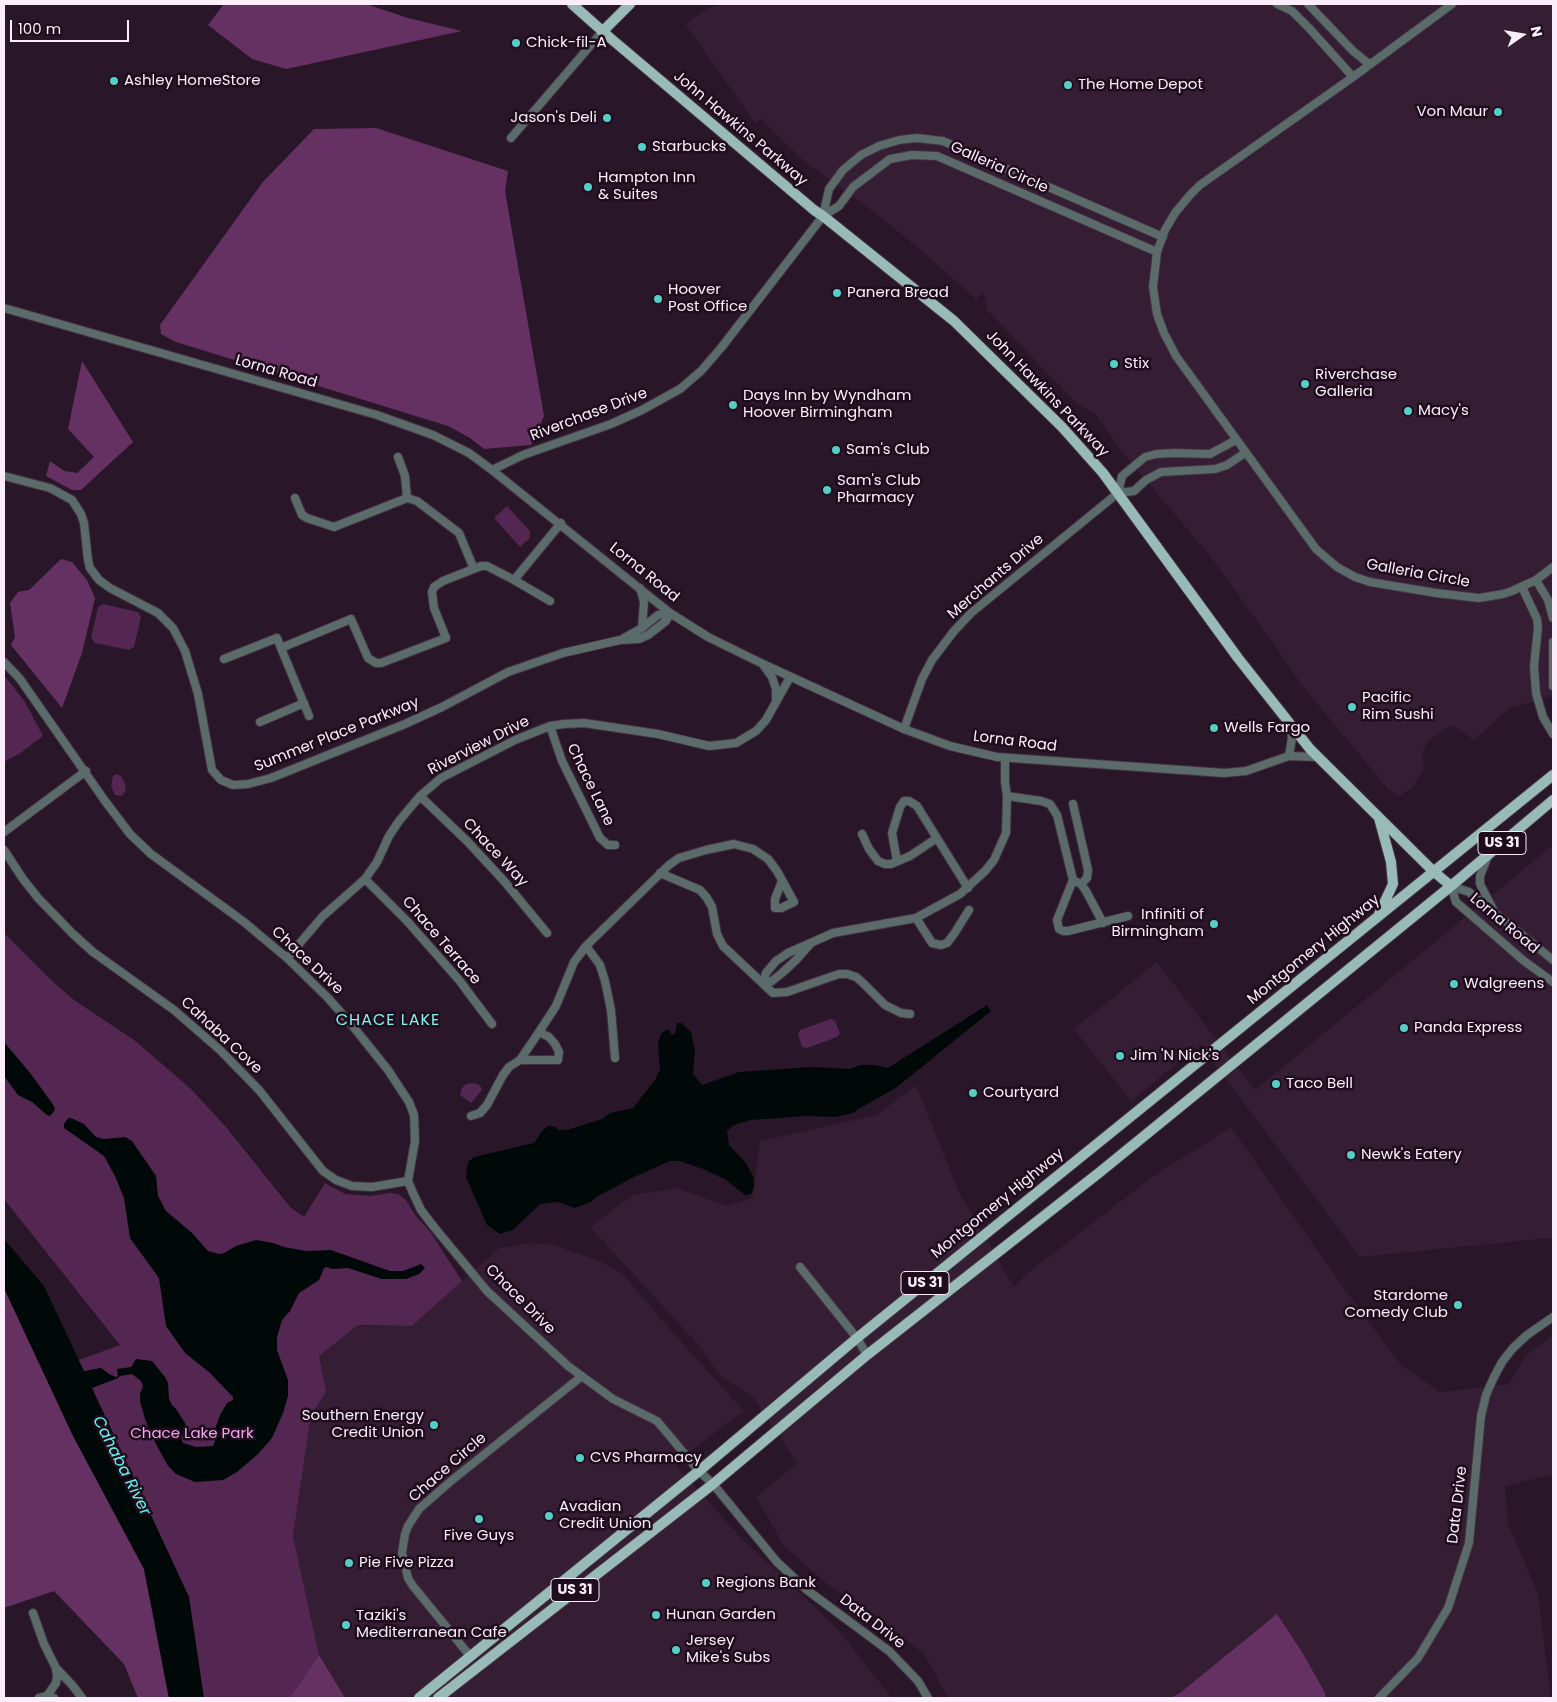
<!DOCTYPE html>
<html>
<head>
<meta charset="utf-8">
<style>
  body { margin:0 }
  #map { position:relative; width:1557px; height:1702px; overflow:hidden; background:#291628; font-family:Poppins,sans-serif }
  canvas { display:block }
  .frame { position:absolute; inset:0; border:5px solid #fbedf9; pointer-events:none }
  .north { position:absolute; left:1497px; top:10px; width:50px; height:50px; -webkit-text-stroke:4px #1f0d1e; paint-order:stroke; rotate:77deg; font-size:14px; font-weight:700; line-height:20px; text-align:center; color:#fbedf9 }
  .north::after { content:''; display:block; margin:auto; width:18px; height:22px; background:#fbedf9; clip-path:polygon(50% 0,100% 100%,50% 72%,0 100%) }
  .scale { position:absolute; left:10px; top:20px; width:119px; height:22px; box-sizing:border-box; border:2px solid #fbedf9; border-top:0; padding-left:6px; font-size:15px; line-height:18px; white-space:nowrap; color:#fbedf9; -webkit-text-stroke:4px #1f0d1e; paint-order:stroke }
</style>
</head>
<body>
<div id="map">
<canvas width="1557" height="1702"></canvas>
<div class="frame"></div>
<div class="north">N</div>
<div class="scale">100 m</div>
</div>
<script>
const ctx = document.querySelector('canvas').getContext('2d');
ctx.lineJoin = 'round';
function fill(path, color) { ctx.fillStyle = color; ctx.fill(path, 'evenodd'); }
const toPath = rows => new Path2D(rows.map(r => 'M' + r).join(''));
function stroke(path, color, width, dash) { ctx.strokeStyle = color; ctx.lineWidth = width; ctx.lineCap = dash ? 'butt' : 'round'; ctx.setLineDash(dash || []); ctx.stroke(path); }
function drawText(font, color, halo, rows, align = 'center') {
  ctx.font = font + ' Poppins,sans-serif'; ctx.lineWidth = 5; ctx.setLineDash([]); ctx.textBaseline = 'middle'; ctx.strokeStyle = halo; ctx.fillStyle = color; for (const [text, x, y, turn = 0] of rows) {
    ctx.save(); ctx.translate(x, y); ctx.rotate((+turn || 0) * Math.PI / 180); ctx.textAlign = isNaN(turn) ? turn : align; if (halo) ctx.strokeText(text, 0, 0); ctx.fillText(text, 0, 0); ctx.restore();
  }
}
const built = toPath([
  [723,4,1553,4,1553,696,1510,708,1474,740,1451,725,1428,741,1422,753,1424,768,1413,787,1399,797,1389,790,1303,687,1273,643,1213,560,1121,450,1095,414,1076,403,987,310,986,300,983,294,981,294,976,299,916,246,867,207,804,161,761,119,755,123,685,24,706,9],
  [1553,845,1553,1239,1551,1238,1360,1257,1200,1045,1131,1101,1074,1029,1157,962,1255,1090],
  [916,1085,959,1192,1014,1287,1029,1272,1152,1177,1231,1127,1346,1291,1401,1365,1440,1392,1509,1384,1526,1355,1553,1335,1553,1474,1505,1486,1508,1523,1538,1594,1551,1698,948,1698,924,1654,874,1615,827,1584,784,1546,756,1497,797,1463,753,1397,719,1375,702,1349,590,1227,633,1195,676,1188,727,1206,753,1198,760,1141,877,1115],
  [530,1243,554,1245,600,1261,623,1274,675,1335,744,1411,674,1463,739,1536,836,1627,892,1698,333,1698,327,1690,293,1536,311,1415,325,1393,319,1356,357,1326,412,1326,499,1248]
]);
const green = toPath([
  [507,506,530,531,530,538,520,547,494,518],
  [103,604,138,612,141,617,134,647,129,650,95,643,91,638,98,607],
  [4,675,25,702,43,736,19,754,4,762],
  [117,774,122,777,125,784,126,790,122,796,115,795,111,786,113,776],
  [4,933,51,980,74,1000,134,1040,190,1088,226,1127,290,1207,304,1217,325,1183,345,1194,370,1196,390,1193,398,1194,406,1200,415,1215,431,1233,462,1281,412,1326,358,1325,319,1356,326,1392,311,1415,293,1536,319,1655,289,1698,204,1698,178,1674,32,1377,120,1345,4,1199],
  [831,1019,835,1021,840,1033,837,1037,807,1048,802,1047,798,1034,800,1030],
  [472,1083,478,1084,481,1087,482,1090,471,1103,460,1095,462,1088,466,1084]
]);
const forest = toPath([
  [224,4,366,4,408,18,462,31,286,69,252,59,208,25],
  [376,128,508,171,505,191,544,416,531,445,484,449,470,438,448,426,176,342,161,334,160,325,262,183,314,129],
  [82,361,133,442,81,490,72,490,46,476,50,461,64,471,77,473,94,457,68,429],
  [61,559,72,562,87,580,95,598,82,653,62,708,11,645,15,637,10,603,18,592,29,590],
  [4,1288,72,1434,144,1569,169,1698,138,1698,124,1664,54,1591,4,1608],
  [1277,1614,1302,1652,1325,1693,1325,1698,1170,1698,1180,1693],
  [319,1655,345,1698,289,1698]
]);
const water = toPath([
  [987,1005,991,1011,897,1087,852,1113,836,1117,806,1116,750,1120,734,1125,727,1131,729,1145,745,1162,751,1172,754,1179,754,1187,751,1194,745,1195,726,1180,703,1169,680,1161,670,1161,634,1177,596,1197,591,1202,574,1208,558,1202,540,1204,513,1230,500,1234,487,1225,466,1177,468,1162,474,1157,534,1143,542,1131,548,1126,555,1127,559,1130,567,1130,602,1119,610,1113,633,1108,655,1080,660,1069,658,1044,661,1034,666,1030,669,1030,672,1035,675,1034,677,1023,682,1023,691,1032,695,1051,693,1074,702,1085,739,1072,812,1067,850,1069,861,1065,875,1065,888,1068],
  [4,1042,31,1074,54,1106,55,1110,50,1116,47,1115,32,1102,18,1095,4,1076],
  [68,1118,71,1118,84,1124,96,1137,104,1139,125,1137,132,1141,156,1176,158,1196,166,1211,192,1233,208,1251,219,1254,224,1253,236,1246,256,1240,273,1243,284,1247,306,1251,331,1250,390,1271,403,1271,421,1264,425,1268,419,1274,406,1279,382,1279,348,1268,332,1269,327,1267,324,1268,319,1280,299,1293,290,1311,282,1320,277,1337,277,1350,288,1380,288,1396,283,1413,272,1438,258,1454,237,1472,223,1480,195,1482,176,1474,168,1466,151,1435,145,1419,140,1401,140,1394,143,1386,141,1381,132,1374,120,1376,118,1378,92,1388,189,1597,204,1698,169,1698,144,1569,72,1434,4,1288,4,1239,44,1286,84,1371,101,1368,109,1374,116,1377,118,1376,117,1369,131,1367,136,1359,152,1361,165,1377,168,1383,169,1399,172,1405,176,1409,185,1423,187,1431,181,1437,183,1443,196,1447,213,1446,215,1441,215,1429,220,1415,227,1403,233,1400,233,1397,209,1372,185,1353,166,1326,159,1278,130,1238,124,1198,115,1176,104,1156,64,1128,64,1124]
]);
const minor = toPath([
  [1277,4,1292,11,1309,28,1353,77],
  [1308,4,1353,51,1369,64],
  [1452,4,1353,77,1200,185,1190,195,1175,213,1165,230,1157,252,1153,287,1157,314,1164,333,1176,356,1308,538,1316,549,1337,567,1355,577,1370,582,1436,593,1479,598,1503,594,1512,591,1536,580,1553,567],
  [511,138,602,32],
  [823,216,829,189,843,170,861,155,879,146,899,140,917,138,943,141,1163,237],
  [4,308,377,415,433,435,469,453,492,470,670,613,708,637,763,664,904,729,950,746,997,757,1224,773,1246,771,1289,756,1317,757],
  [398,457,405,476,407,498,417,501,459,533,474,569],
  [492,470,523,455,611,424,642,410,680,389,701,371,721,348,823,216,839,206,853,187,890,159,912,155,937,156,1157,252],
  [4,476,50,488,72,500,81,514,84,523,88,560,90,568,99,580,110,588,158,613,173,628,185,651,198,694,212,770,221,780,233,785,248,784,271,778,405,724,442,707,508,672,563,653,620,640,639,639,648,635,666,621,670,613],
  [1118,493,1122,476,1145,457,1156,454,1174,453,1210,454,1236,440],
  [1118,493,1134,491,1146,480,1161,472,1215,469,1227,465,1245,453],
  [295,498,302,515,307,518,334,527,407,498],
  [514,580,561,523],
  [1536,580,1548,600,1553,618],
  [1522,587,1537,619,1538,628,1534,666,1536,693,1543,717,1553,734],
  [640,588,644,602,642,628],
  [624,638,642,628,658,615,670,613],
  [1553,642,1553,686],
  [224,659,277,638,281,648],
  [4,662,20,679,105,801,130,834,151,854,244,922,287,958,328,998,351,1024,388,1070,409,1102,414,1115,415,1141,408,1181,413,1193,421,1210,434,1227,487,1291,568,1366,613,1399,657,1421,699,1471,713,1484,777,1562,807,1590,889,1651,918,1681,928,1698],
  [764,666,772,677,776,689,776,701],
  [309,716,281,648,351,619,368,658,376,663,381,663,446,638,434,608,432,592,434,587,443,581,481,566,487,566,514,580,550,601],
  [260,722,304,703],
  [550,726,562,761,600,838,608,845,615,845],
  [904,729,922,679,932,660,954,631,971,613,1118,493],
  [1289,756,1292,738,1290,725],
  [420,796,468,842,504,881,547,933],
  [1007,796,1041,801,1050,804,1057,815,1073,880,1057,920,1059,929,1063,931,1068,931,1128,916],
  [1073,804,1088,870,1087,878,1081,884],
  [4,832,86,771],
  [862,834,869,849,878,861,885,864,891,864,910,856,937,838],
  [4,850,23,879,38,898,73,934,93,952,174,1010,220,1050,259,1090,323,1171,336,1180,352,1186,372,1187,408,1181],
  [1488,856,1480,876,1480,884,1493,909],
  [897,861,892,833,900,807,904,801,909,801,917,806,968,888],
  [660,873,700,890,707,898,712,907,717,934,723,946,773,993,787,992,839,974,847,974,856,977,862,982,885,1005,901,1013,910,1014],
  [365,879,407,921,459,980,492,1024],
  [1077,882,1081,884,1086,891,1103,923],
  [1451,886,1456,902,1524,961,1553,982],
  [1451,886,1469,892,1553,960],
  [916,918,932,943,941,945,947,943,954,934,969,910],
  [811,943,796,960,782,973,772,981,763,984,766,973,776,961,788,953,833,933,916,918,960,894,985,871,994,860,1006,833,1007,796,1005,782,1005,758],
  [586,946,600,965,605,981,611,1010,615,1058],
  [287,958,323,916,365,879,377,862,389,836,399,821,420,796,441,778,515,740,550,726,564,724,584,723,658,734,709,746,736,743,756,731,766,720,790,677],
  [520,1060,558,1060,559,1052,555,1044,549,1037,539,1032],
  [471,1116,480,1113,487,1105,503,1075,509,1067,520,1060,539,1032,556,1006,574,962,586,946,669,865,679,858,706,850,734,844,753,849,768,859,777,871,794,902,781,908,775,908,775,899,782,881],
  [800,1267,857,1338,867,1355],
  [33,1613,44,1644,56,1668,73,1686,82,1698],
  [470,1656,413,1586,408,1578,402,1553,405,1534,408,1526,419,1509,451,1481,582,1376],
  [47,1696,56,1683,57,1677,56,1669],
  [39,1698,47,1696,54,1698],
  [1379,1698,1418,1658,1448,1608,1469,1543,1481,1416,1486,1395,1494,1377,1502,1362,1513,1348,1527,1335,1553,1317]
]);
const major = toPath([
  [572,4,609,37,814,210,823,216,954,321,1062,427,1103,473,1238,658,1310,749,1433,871,1451,886],
  [602,32,630,4],
  [1379,818,1391,862,1393,884,1379,914],
  [419,1698,699,1471,857,1338,1553,775],
  [438,1698,713,1484,867,1355,1100,1172,1451,886,1553,800]
]);
const markers = [
  [516,43,5,"#55cec6"],
  [114,81,5,"#55cec6"],
  [1068,85,5,"#55cec6"],
  [1498,112,5,"#55cec6"],
  [607,118,5,"#55cec6"],
  [642,147,5,"#55cec6"],
  [588,187,5,"#55cec6"],
  [837,293,5,"#55cec6"],
  [658,299,5,"#55cec6"],
  [1114,364,5,"#55cec6"],
  [1305,384,5,"#55cec6"],
  [733,405,5,"#55cec6"],
  [1408,411,5,"#55cec6"],
  [836,450,5,"#55cec6"],
  [827,490,5,"#55cec6"],
  [1352,707,5,"#55cec6"],
  [1214,728,5,"#55cec6"],
  [1214,924,5,"#55cec6"],
  [1454,984,5,"#55cec6"],
  [1404,1028,5,"#55cec6"],
  [1120,1056,5,"#55cec6"],
  [1276,1084,5,"#55cec6"],
  [973,1093,5,"#55cec6"],
  [1351,1155,5,"#55cec6"],
  [1458,1305,5,"#55cec6"],
  [434,1425,5,"#55cec6"],
  [580,1458,5,"#55cec6"],
  [549,1516,5,"#55cec6"],
  [479,1519,5,"#55cec6"],
  [349,1563,5,"#55cec6"],
  [706,1583,5,"#55cec6"],
  [656,1615,5,"#55cec6"],
  [346,1625,5,"#55cec6"],
  [676,1650,5,"#55cec6"]
];
const shields = [
  [1502,843,48],
  [925,1283,48],
  [575,1590,48]
];
const shieldNames = [
  ["US 31",1502,843],
  ["US 31",925,1283],
  ["US 31",575,1590]
];
const poiNames = [
  ["Chick-fil-A",526,43],
  ["Ashley HomeStore",124,81],
  ["The Home Depot",1078,85],
  ["Von Maur",1488,112,"right"],
  ["Jason's Deli",597,118,"right"],
  ["Starbucks",652,147],
  ["Hampton Inn",598,178],
  ["& Suites",598,195],
  ["Hoover",668,290],
  ["Post Office",668,307],
  ["Panera Bread",847,293],
  ["Stix",1124,364],
  ["Riverchase",1315,375],
  ["Galleria",1315,392],
  ["Days Inn by Wyndham",743,396],
  ["Hoover Birmingham",743,413],
  ["Macy's",1418,411],
  ["Sam's Club",846,450],
  ["Sam's Club",837,481],
  ["Pharmacy",837,498],
  ["Pacific",1362,698],
  ["Rim Sushi",1362,715],
  ["Wells Fargo",1224,728],
  ["Infiniti of",1204,915,"right"],
  ["Birmingham",1204,932,"right"],
  ["Walgreens",1464,984],
  ["Panda Express",1414,1028],
  ["Jim 'N Nick's",1130,1056],
  ["Taco Bell",1286,1084],
  ["Courtyard",983,1093],
  ["Newk's Eatery",1361,1155],
  ["Stardome",1448,1296,"right"],
  ["Comedy Club",1448,1313,"right"],
  ["Southern Energy",424,1416,"right"],
  ["Credit Union",424,1433,"right"],
  ["CVS Pharmacy",590,1458],
  ["Avadian",559,1507],
  ["Credit Union",559,1524],
  ["Five Guys",479,1536,"center"],
  ["Pie Five Pizza",359,1563],
  ["Regions Bank",716,1583],
  ["Hunan Garden",666,1615],
  ["Taziki's",356,1616],
  ["Mediterranean Cafe",356,1633],
  ["Jersey",686,1641],
  ["Mike's Subs",686,1658]
];
const streetNames = [
  ["John Hawkins Parkway",740,129,40],
  ["Galleria Circle",999,168,24],
  ["Lorna Road",276,372,16],
  ["John Hawkins Parkway",1047,394,46],
  ["Riverchase Drive",589,415,-21],
  ["Lorna Road",644,573,39],
  ["Galleria Circle",1418,574,10],
  ["Merchants Drive",996,577,-41],
  ["Summer Place Parkway",337,735,-22],
  ["Lorna Road",1015,742,7],
  ["Riverview Drive",479,746,-27],
  ["Chace Lane",590,785,64],
  ["Chace Way",495,853,47],
  ["Lorna Road",1504,924,40],
  ["Chace Terrace",441,941,49],
  ["Montgomery Highway",1314,950,-39],
  ["Chace Drive",307,961,43],
  ["Cahaba Cove",221,1036,43],
  ["Montgomery Highway",998,1204,-39],
  ["Chace Drive",520,1300,45],
  ["Chace Circle",448,1468,-41],
  ["Data Drive",1458,1505,-83],
  ["Data Drive",872,1622,38]
];
const parkNames = [
  ["Chace Lake Park",192,1434]
];
const neighbourhoodNames = [
  ["CHACE LAKE",388,1021]
];
const waterNames = [
  ["Cahaba River",121,1466,63]
];
fill(built, '#351d34');
fill(green, '#542652');
fill(forest, '#653162');
fill(water, '#010908');
stroke(minor, '#423041', 10);
stroke(major, '#423041', 12);
stroke(minor, '#5b6b6a', 8);
stroke(major, '#99bbb8', 10);
for (const [x, y, r, color] of markers) { const dot = new Path2D(); dot.arc(x, y, r, 0, 2 * Math.PI); ctx.fillStyle = color; ctx.fill(dot); stroke(dot, '#1f0d1e', 2); }
for (const [x, y, w] of shields) { const box = new Path2D(); box.roundRect(x - w / 2, y - 11.5, w, 23, 4); ctx.fillStyle = '#1f0d1e'; ctx.fill(box); stroke(box, '#fbedf9', 1); }
drawText('bold 14px', '#fbedf9', null, shieldNames);
drawText('15px', '#fbedf9', '#1f0d1e', poiNames, 'left');
drawText('15px', '#fbedf9', '#1f0d1e', streetNames);
drawText('15px', '#f4a5ef', '#1f0d1e', parkNames);
ctx.letterSpacing = '1px';
drawText('16px', '#87f2ea', '#1f0d1e', neighbourhoodNames);
ctx.letterSpacing = '0px';
drawText('italic 16px', '#5cfaf1', '#1f0d1e', waterNames);
</script>
</body>
</html>
